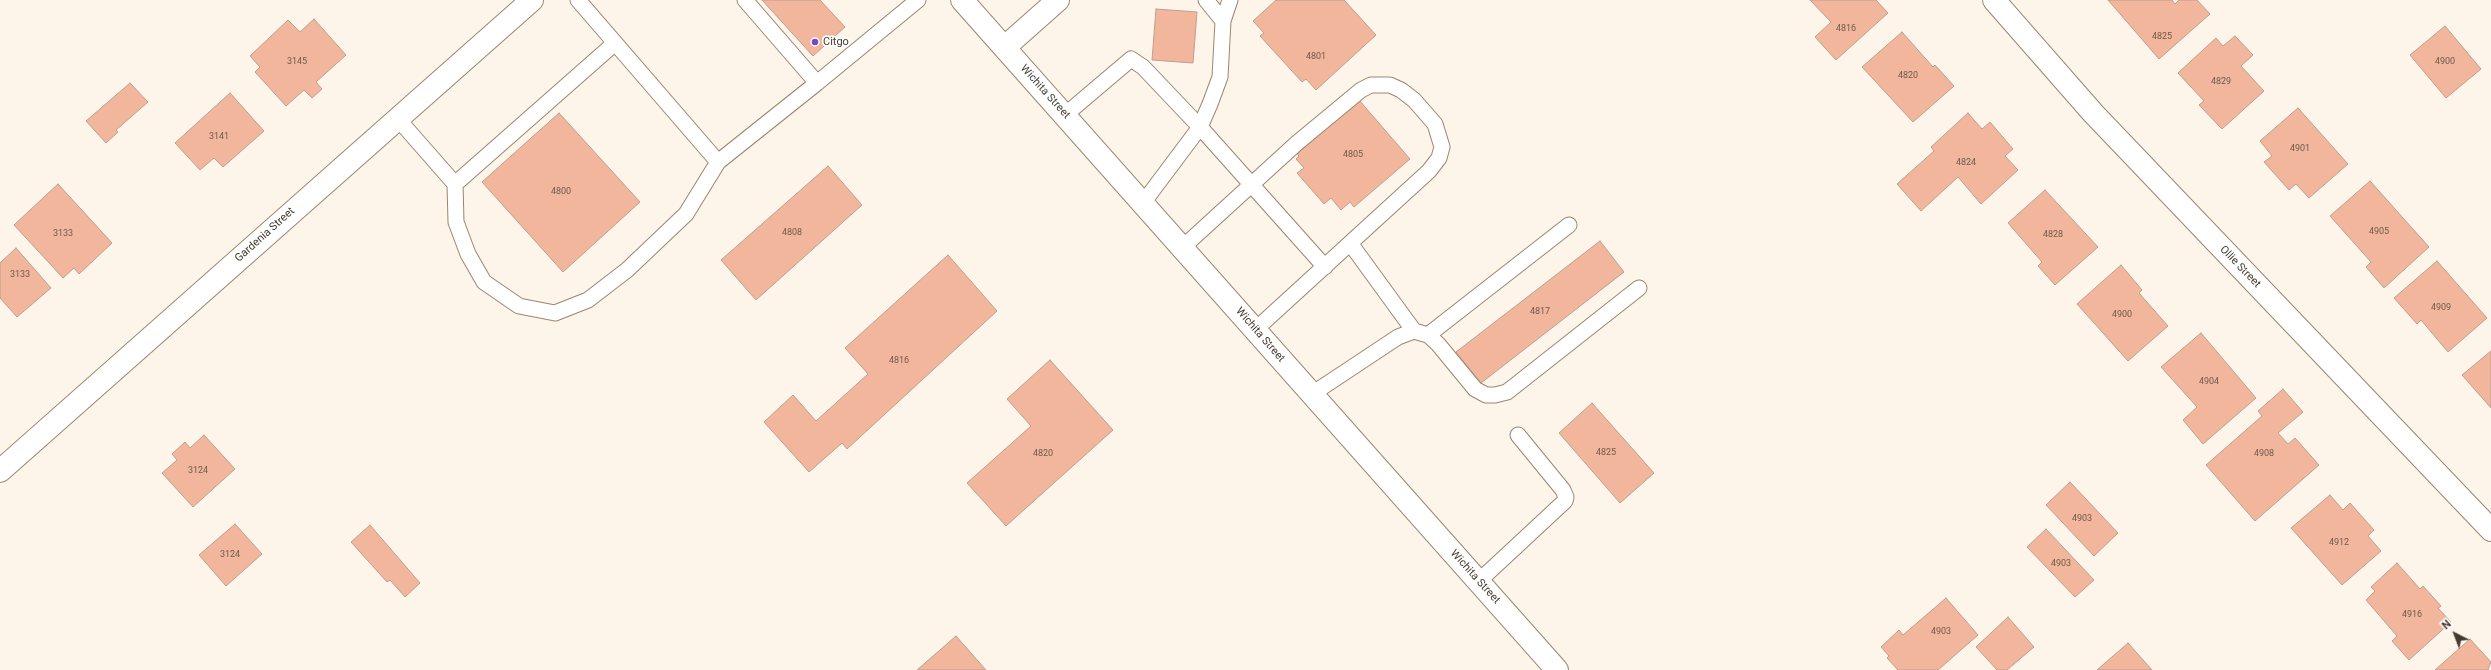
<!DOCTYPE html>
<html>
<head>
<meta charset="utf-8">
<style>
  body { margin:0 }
  #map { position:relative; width:2491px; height:670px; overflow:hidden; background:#fef5ea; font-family:Roboto,sans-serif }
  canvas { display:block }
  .north { position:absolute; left:2435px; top:614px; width:40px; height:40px; -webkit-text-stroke:3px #fff; paint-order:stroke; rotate:318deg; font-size:11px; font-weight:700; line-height:16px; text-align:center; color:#443b30 }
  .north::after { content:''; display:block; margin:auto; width:14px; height:18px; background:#443b30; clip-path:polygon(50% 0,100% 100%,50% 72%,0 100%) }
</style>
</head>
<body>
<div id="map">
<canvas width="2491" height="670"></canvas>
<div class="north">N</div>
</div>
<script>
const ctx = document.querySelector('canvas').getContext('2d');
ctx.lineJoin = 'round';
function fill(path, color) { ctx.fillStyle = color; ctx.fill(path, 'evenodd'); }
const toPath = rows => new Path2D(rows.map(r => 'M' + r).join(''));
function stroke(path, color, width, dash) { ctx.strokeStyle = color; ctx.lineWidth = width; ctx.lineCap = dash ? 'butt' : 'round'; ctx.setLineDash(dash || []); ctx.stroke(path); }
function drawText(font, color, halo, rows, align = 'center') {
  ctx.font = font + ' Roboto,sans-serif'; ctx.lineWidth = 3.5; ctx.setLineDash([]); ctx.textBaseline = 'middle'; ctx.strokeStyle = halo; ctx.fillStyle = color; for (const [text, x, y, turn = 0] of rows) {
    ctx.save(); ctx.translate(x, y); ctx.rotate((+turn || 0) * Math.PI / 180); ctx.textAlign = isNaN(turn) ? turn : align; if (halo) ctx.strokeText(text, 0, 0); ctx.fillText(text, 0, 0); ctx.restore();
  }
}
const building = toPath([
  [762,0,820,0,845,27,813,56,762,0],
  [1276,0,1344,0,1376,35,1316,90,1306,79,1302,82,1260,36,1264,33,1253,21,1276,0],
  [1810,0,1876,0,1888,13,1836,60,1815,37,1831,22,1810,0],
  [2108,0,2172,0,2175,4,2179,0,2197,0,2210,14,2159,59,2108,0],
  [1156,9,1197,12,1193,63,1152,60,1156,9],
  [314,19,346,55,316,82,322,89,312,98,304,90,286,106,255,72,260,67,250,56,288,20,300,32,314,19],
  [2445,26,2481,69,2446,98,2410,55,2445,26],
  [1902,32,1933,67,1935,65,1954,86,1913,122,1862,67,1902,32],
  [2235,36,2253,55,2241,66,2264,91,2222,129,2199,105,2204,101,2178,73,2216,38,2223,46,2235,36],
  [130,83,148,102,116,130,118,132,106,143,86,121,130,83],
  [230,93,264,131,223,167,214,158,200,170,175,143,230,93],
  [1359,100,1410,159,1354,207,1350,202,1341,210,1331,198,1324,204,1297,173,1304,168,1296,159,1299,156,1297,154,1359,100],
  [2298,108,2348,164,2309,198,2296,184,2289,190,2264,162,2272,156,2260,141,2298,108],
  [559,113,640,202,563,272,482,182,559,113],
  [1968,113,1982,129,1990,122,2013,149,2005,156,2018,170,1981,204,1958,177,1921,211,1897,184,1934,151,1931,147,1968,113],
  [828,166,862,205,756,300,721,260,828,166],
  [2370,181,2429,247,2384,288,2366,267,2371,262,2330,216,2370,181],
  [58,184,112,243,79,274,74,268,63,278,14,225,58,184],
  [2045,190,2098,247,2055,285,2038,266,2042,262,2008,223,2045,190],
  [1600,241,1624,272,1481,383,1456,352,1600,241],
  [16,248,51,288,17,317,0,298,0,263,16,248],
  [948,255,997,311,847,449,842,443,809,472,764,422,793,395,816,421,868,374,845,348,948,255],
  [2437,261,2487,318,2448,352,2421,320,2417,324,2394,298,2437,261],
  [2121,265,2142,290,2139,293,2168,326,2128,361,2077,304,2121,265],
  [2201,333,2256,398,2203,444,2183,420,2197,407,2161,367,2201,333],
  [2491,351,2491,408,2462,375,2491,351],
  [1050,360,1113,430,1006,526,967,483,1031,426,1007,399,1050,360],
  [2283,389,2303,412,2278,433,2288,444,2295,438,2319,465,2255,521,2206,465,2262,416,2258,411,2283,389],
  [1592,403,1654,473,1620,503,1559,433,1592,403],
  [204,435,235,469,193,507,162,473,177,460,172,454,185,442,190,448,204,435],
  [2070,482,2118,533,2094,556,2046,505,2070,482],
  [2330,495,2343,510,2350,503,2374,530,2368,536,2381,551,2342,585,2291,528,2330,495],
  [235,524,262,554,226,586,199,555,235,524],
  [370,525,420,583,405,597,390,580,387,582,351,542,370,525],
  [2046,529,2094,580,2075,597,2027,547,2046,529],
  [2397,563,2420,589,2423,586,2441,606,2438,608,2451,622,2409,660,2392,641,2397,636,2366,600,2375,591,2371,587,2397,563],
  [1946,598,1978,635,1938,670,1898,670,1887,658,1889,656,1881,647,1899,630,1903,635,1946,598],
  [2008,617,2034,647,2007,670,1997,670,1976,647,2008,617],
  [956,636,986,670,917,670,956,636],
  [2470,639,2491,662,2488,670,2435,670,2470,639],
  [2128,643,2152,670,2097,670,2128,643]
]);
const service = toPath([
  [578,0,718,162,817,83],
  [745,0,817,83,918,0],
  [1206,0,1223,21],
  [1065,115,1131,59,1143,67,1200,127,1325,267],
  [398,119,455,184,456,222,468,254,484,282,519,306,555,313,588,300,627,270,686,214,718,162],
  [455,184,615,43],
  [1143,203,1200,127,1210,104,1220,77,1223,21,1230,0],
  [1350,243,1414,331],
  [1182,248,1297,143,1361,90,1371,85,1390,85,1401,90,1414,100,1435,124,1442,147,1439,158,1429,171,1255,330],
  [1428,335,1569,225],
  [1312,394,1398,337,1414,331,1428,335,1438,344,1475,389,1486,395,1495,395,1507,392,1639,288],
  [1479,581,1565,501,1566,497,1563,490,1518,435]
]);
const minor = toPath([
  [1994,0,2093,113,2491,530],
  [0,471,532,0]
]);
const tertiary = toPath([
  [1005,47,1058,0]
]);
const secondary = toPath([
  [962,0,1557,670]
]);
const markers = [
  [815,42,4,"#7b47be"]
];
const numberNames = [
  ["4816",1846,29],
  ["4825",2162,37],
  ["4801",1316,57],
  ["3145",297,62],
  ["4900",2445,62],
  ["4820",1908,76],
  ["4829",2221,82],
  ["3141",219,137],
  ["4901",2300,149],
  ["4805",1353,155],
  ["4824",1966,163],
  ["4800",561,192],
  ["4905",2379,232],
  ["4808",792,233],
  ["3133",63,234],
  ["4828",2053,235],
  ["3133",20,275],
  ["4909",2441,308],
  ["4817",1540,312],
  ["4900",2122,315],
  ["4816",899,361],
  ["4904",2209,382],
  ["4825",1606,453],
  ["4820",1043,454],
  ["4908",2264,454],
  ["3124",198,471],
  ["4903",2082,519],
  ["4912",2339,543],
  ["3124",230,555],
  ["4903",2061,564],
  ["4916",2412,615],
  ["4903",1941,632]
];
const poiNames = [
  ["Citgo",823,42]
];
const streetNames = [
  ["Wichita Street",1045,92,48],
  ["Gardenia Street",265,235,-42],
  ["Ollie Street",2240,267,46],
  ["Wichita Street",1260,335,49],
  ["Wichita Street",1475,577,48]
];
fill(building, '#f1b69c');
stroke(building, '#bf9e90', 1);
stroke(service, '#9b866d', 17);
stroke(minor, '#9b866d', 24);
stroke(tertiary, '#9b866d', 24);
stroke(secondary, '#9b866d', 24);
stroke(service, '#fff', 15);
stroke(minor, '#fff', 22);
stroke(tertiary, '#fff', 22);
stroke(secondary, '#fff', 22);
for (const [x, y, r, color] of markers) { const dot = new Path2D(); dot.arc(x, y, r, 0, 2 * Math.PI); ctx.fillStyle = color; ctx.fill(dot); stroke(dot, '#fff', 1.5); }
drawText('9px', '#6f5a4b', null, numberNames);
drawText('11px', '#443b30', '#fff', poiNames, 'left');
drawText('11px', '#443b30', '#fff', streetNames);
</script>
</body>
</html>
